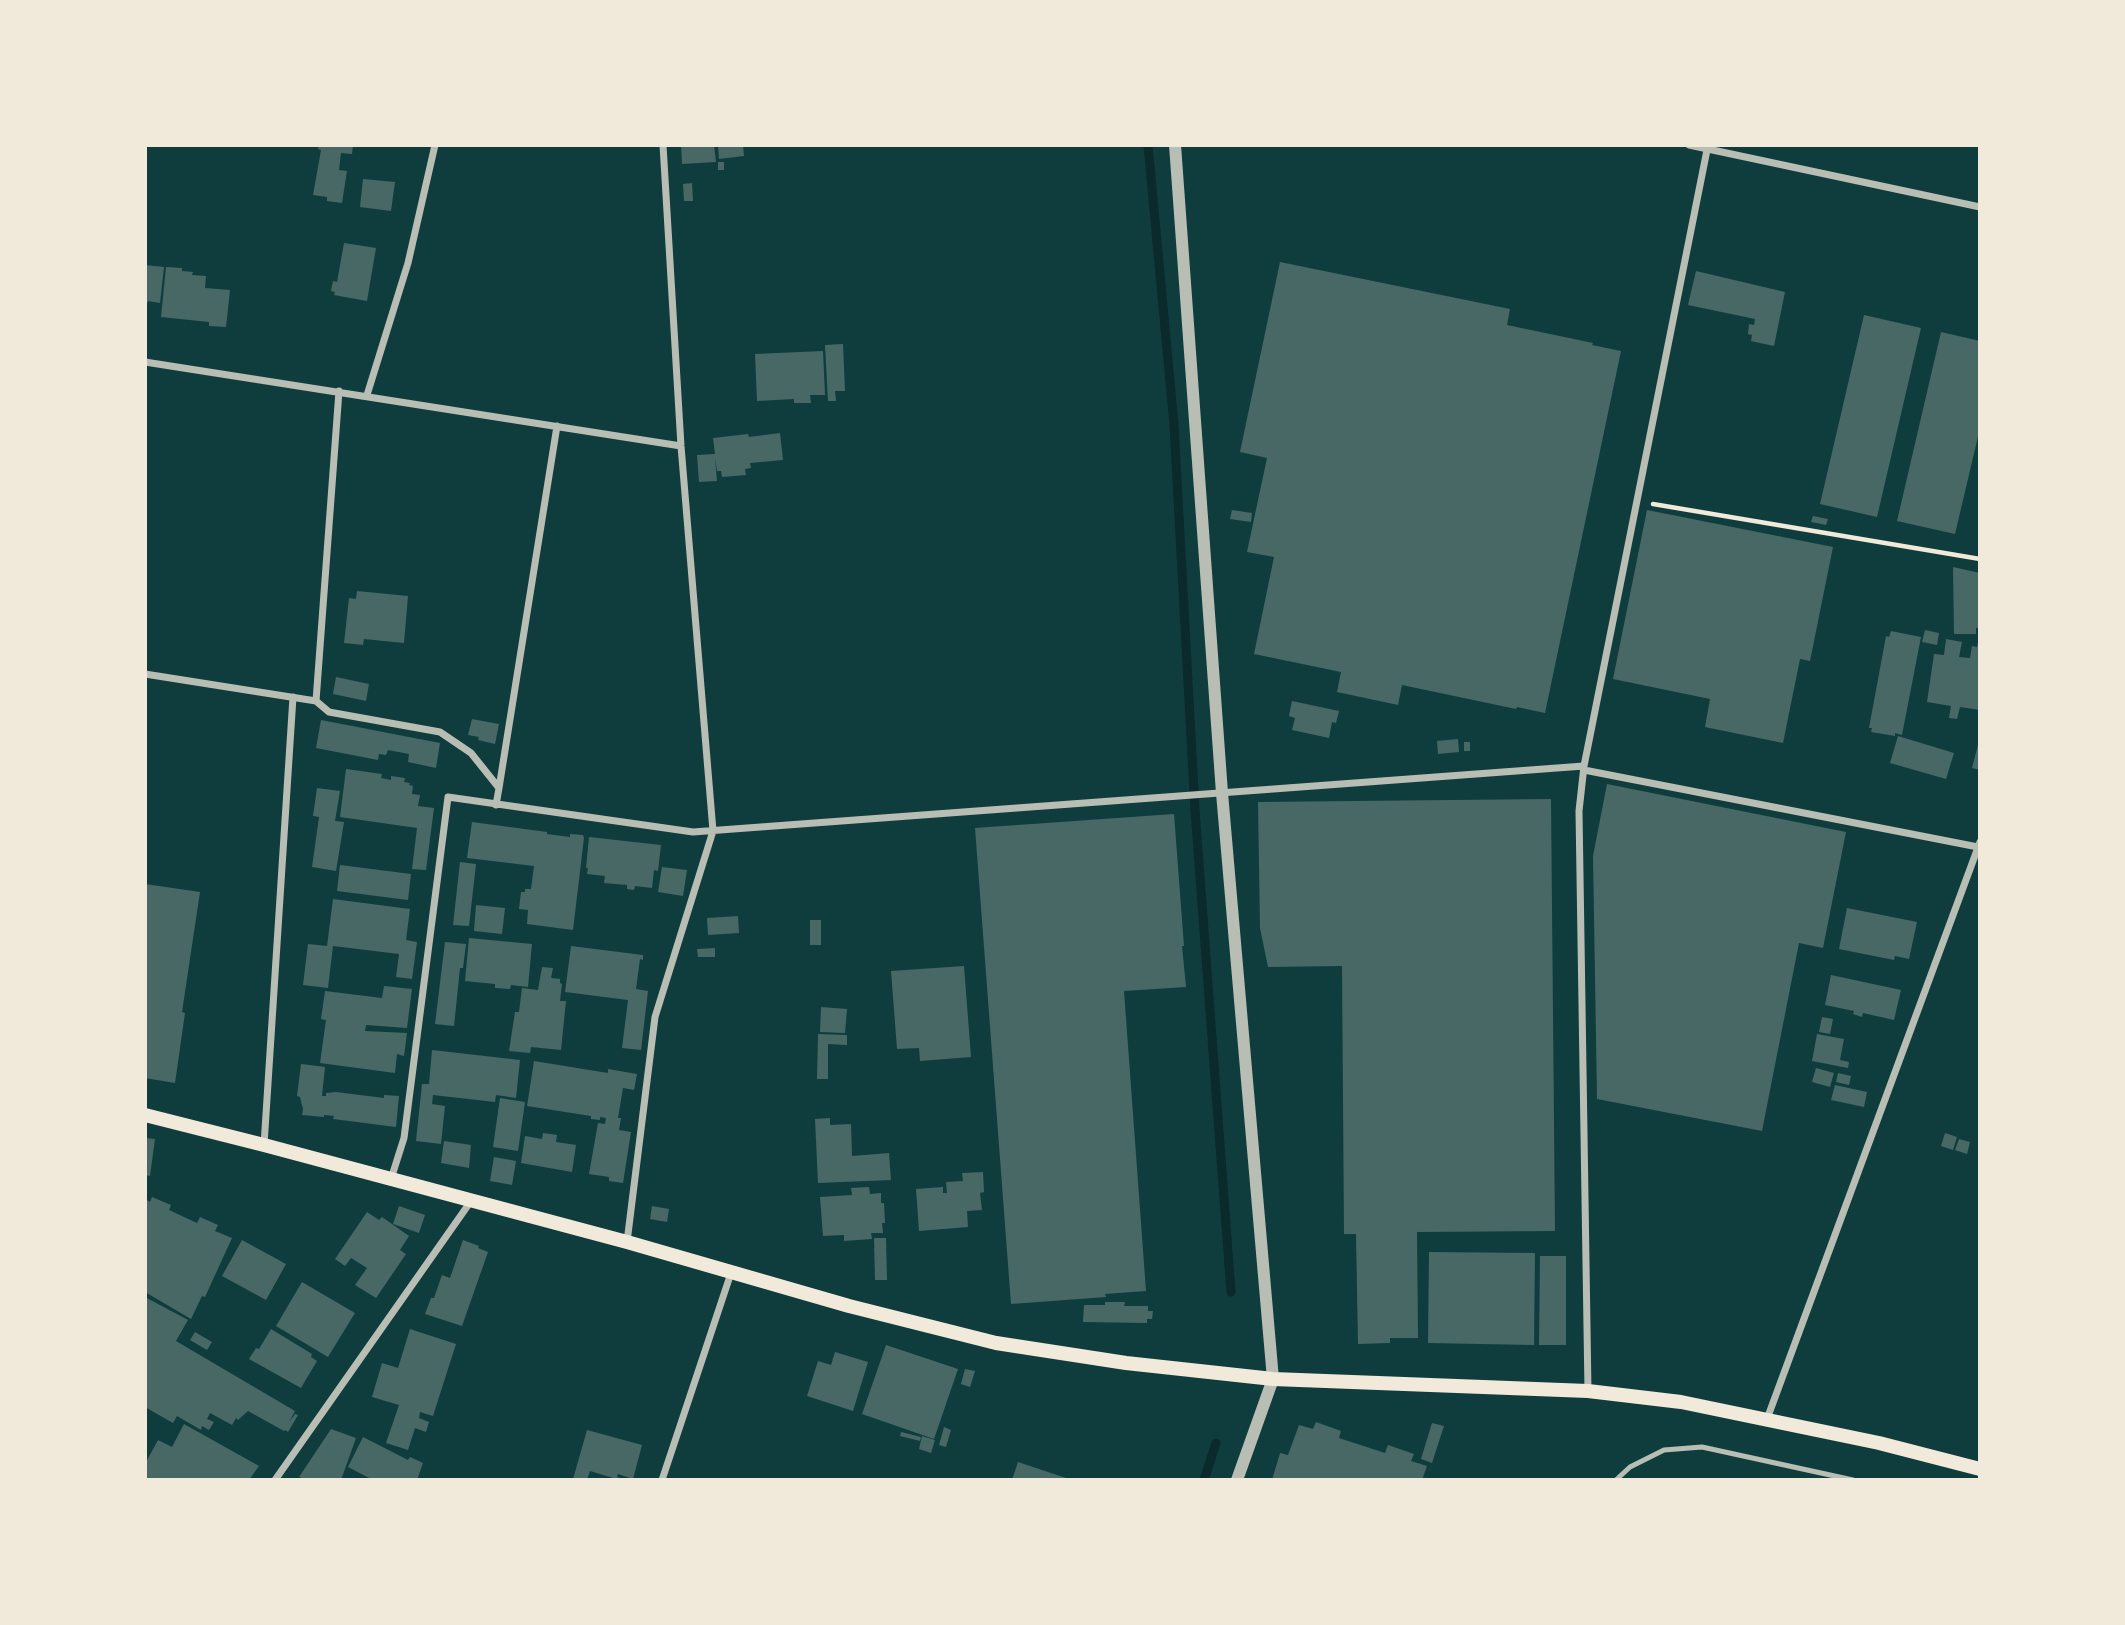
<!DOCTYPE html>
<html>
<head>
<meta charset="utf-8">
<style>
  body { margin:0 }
  #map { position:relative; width:2125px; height:1625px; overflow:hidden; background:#0f3d3e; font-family:"Noto Sans",sans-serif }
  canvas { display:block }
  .frame { position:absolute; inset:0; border:147px solid #f1e9da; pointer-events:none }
</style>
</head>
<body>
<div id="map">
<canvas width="2125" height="1625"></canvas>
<div class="frame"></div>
</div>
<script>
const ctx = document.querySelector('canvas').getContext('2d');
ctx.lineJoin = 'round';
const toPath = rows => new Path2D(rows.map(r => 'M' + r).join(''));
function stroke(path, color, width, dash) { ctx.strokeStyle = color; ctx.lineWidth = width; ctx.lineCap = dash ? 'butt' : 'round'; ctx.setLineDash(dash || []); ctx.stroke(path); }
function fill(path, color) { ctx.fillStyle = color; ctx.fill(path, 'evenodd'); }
const stream = toPath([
  [1148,145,1174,425,1195,810,1231,1292],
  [1204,1480,1216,1443]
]);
const building = toPath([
  [319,145,353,145,352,154,341,153,339,170,347,171,342,203,327,201,327,197,313,195,321,150,318,149],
  [681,145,714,145,716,162,682,164],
  [718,145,743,145,744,156,719,159],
  [718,162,724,162,724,170,718,170],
  [363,179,395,182,391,211,360,207],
  [692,183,693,201,684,201,683,184],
  [344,243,376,248,367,301,334,295,335,292,331,291,333,281,337,282],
  [1280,262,1510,309,1507,325,1593,343,1592,345,1621,351,1545,713,1517,707,1516,709,1402,685,1398,705,1337,692,1341,672,1254,654,1274,557,1247,552,1267,458,1240,452],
  [145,265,164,267,160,303,148,301,146,307],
  [166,267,182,268,182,271,193,272,192,275,206,276,205,288,230,290,226,327,209,326,209,322,161,317],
  [1696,271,1785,292,1774,346,1751,341,1752,335,1748,334,1749,324,1754,325,1755,319,1688,305],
  [1864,315,1921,328,1877,517,1820,504],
  [1941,332,1980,341,1980,428,1955,534,1897,521],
  [843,344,845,391,835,391,836,401,828,401,825,345],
  [823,351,825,395,810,395,811,403,794,403,794,399,757,401,755,354],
  [780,433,783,460,750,463,751,468,745,469,746,475,722,477,721,471,717,471,715,457,717,481,699,482,697,455,715,454,713,438,748,434,749,437],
  [1232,510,1252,513,1251,522,1230,519],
  [1647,510,1833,547,1810,661,1800,659,1783,743,1705,727,1710,699,1613,679],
  [1813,516,1828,519,1826,525,1811,522],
  [1953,567,1980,573,1980,628,1976,628,1976,634,1954,634],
  [357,591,408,596,404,643,364,639,363,645,344,643,349,598,356,599],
  [1925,630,1939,633,1937,645,1922,642],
  [1891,631,1921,637,1902,735,1895,733,1895,736,1871,732,1872,728,1869,728,1886,636,1889,637],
  [1946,639,1962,642,1959,657,1970,658,1972,646,1977,647,1978,642,1980,642,1980,710,1960,707,1957,719,1949,718,1951,706,1927,702,1934,654,1944,655],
  [336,677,369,684,366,701,333,694],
  [1292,701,1339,711,1336,723,1332,722,1329,738,1292,730,1295,718,1289,716],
  [472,719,499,724,495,744,478,740,479,737,468,735],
  [321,720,440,743,436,768,408,762,409,754,388,750,386,755,379,754,378,760,316,748],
  [1898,736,1954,753,1946,779,1890,763],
  [1458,739,1459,752,1438,754,1437,741],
  [1979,741,1980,741,1980,770,1972,768],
  [1464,742,1470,742,1470,751,1464,751],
  [346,769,382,774,381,778,391,780,391,776,405,778,404,782,410,783,409,785,413,786,412,794,420,795,418,806,434,808,426,870,412,869,417,828,340,817],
  [1607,784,1846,832,1823,948,1799,943,1762,1131,1597,1099,1593,856],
  [317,788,340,791,335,821,344,822,336,871,312,867,319,817,313,816],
  [1551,799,1555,1231,1417,1232,1418,1338,1390,1338,1390,1343,1358,1344,1356,1234,1344,1234,1342,966,1268,967,1260,928,1258,802],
  [1174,814,1184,946,1182,946,1186,987,1124,991,1146,1291,1105,1294,1106,1297,1011,1304,975,828],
  [472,822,547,832,547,834,570,837,570,834,583,835,584,838,573,930,527,924,528,910,519,909,521,892,525,892,525,889,531,889,534,866,467,858],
  [589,837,661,845,658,871,654,870,652,888,635,886,634,890,627,889,627,885,604,883,605,876,587,874,588,868,586,868],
  [460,862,476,864,469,926,453,925],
  [340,865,411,874,408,900,337,891],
  [662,867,687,870,683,896,658,892],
  [145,884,200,892,182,1012,185,1013,175,1083,145,1078],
  [333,899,410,909,406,940,417,942,412,979,396,977,399,954,333,946,328,988,303,985,308,944,327,946],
  [476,905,505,908,502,934,474,931],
  [1847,908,1917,922,1909,959,1895,956,1894,960,1839,949],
  [738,916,739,933,708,935,707,918],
  [810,920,821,920,821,945,810,945],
  [469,938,532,944,528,987,511,985,510,989,495,988,495,984,465,981],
  [445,942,466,944,463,968,460,968,454,1026,435,1024],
  [571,946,643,955,643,960,640,959,636,989,648,991,641,1050,622,1048,628,1000,565,992],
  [715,948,715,957,698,957,697,949],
  [964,966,971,1057,920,1061,919,1048,897,1049,891,971],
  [542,967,553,968,551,978,560,979,560,983,562,984,560,1001,566,1001,561,1050,531,1047,530,1053,509,1051,515,1012,519,1012,522,988,538,990],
  [1831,975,1901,990,1894,1020,1863,1013,1862,1017,1853,1014,1854,1011,1825,1005],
  [384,986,412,989,407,1028,366,1025,365,1031,407,1033,404,1056,397,1054,395,1073,320,1063,326,1020,321,1019,325,991,382,998],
  [821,1007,847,1009,845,1033,820,1032],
  [1822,1017,1833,1019,1830,1034,1819,1032],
  [818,1034,847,1035,847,1045,828,1044,828,1079,817,1079],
  [1817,1034,1844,1039,1840,1060,1849,1062,1848,1068,1812,1061],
  [432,1050,520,1060,516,1098,496,1095,495,1102,433,1095,432,1104,445,1106,441,1144,416,1141,422,1084,429,1084],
  [534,1061,608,1073,608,1069,637,1074,634,1090,623,1088,618,1118,621,1118,619,1130,631,1132,623,1183,609,1181,609,1177,589,1174,598,1123,605,1124,606,1118,600,1117,600,1120,591,1119,591,1116,527,1106],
  [301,1064,325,1067,322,1096,326,1096,326,1093,336,1092,384,1098,384,1095,399,1096,396,1127,333,1119,334,1116,324,1115,324,1117,302,1115,303,1109,300,1097,297,1096],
  [1816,1068,1834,1073,1830,1087,1812,1082],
  [1838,1073,1851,1076,1849,1085,1836,1082],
  [1835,1085,1867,1092,1864,1107,1831,1100],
  [500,1098,525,1102,518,1151,493,1147],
  [830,1118,830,1125,851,1124,852,1156,889,1153,891,1180,818,1183,815,1119],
  [543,1133,557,1135,556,1142,576,1145,572,1172,521,1163,525,1136,542,1139],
  [1945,1133,1957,1137,1953,1150,1941,1146],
  [145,1138,155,1139,150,1176,145,1175],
  [1959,1139,1970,1142,1967,1154,1955,1150],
  [444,1141,471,1145,469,1168,441,1163],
  [494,1157,516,1161,512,1185,490,1181],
  [983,1172,984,1192,980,1193,982,1210,967,1211,968,1227,919,1231,916,1189,943,1187,943,1193,947,1193,946,1182,963,1181,962,1173],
  [869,1187,870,1194,881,1193,881,1203,884,1203,885,1223,882,1223,883,1233,871,1233,872,1239,844,1241,844,1235,823,1236,820,1197,852,1195,851,1188],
  [152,1197,171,1205,169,1210,197,1223,200,1217,218,1225,215,1231,232,1238,205,1297,202,1296,191,1319,145,1292,145,1199,150,1202],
  [399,1206,425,1215,419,1233,393,1224],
  [652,1206,669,1209,667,1222,650,1219],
  [367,1212,379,1220,382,1217,409,1236,400,1250,406,1254,376,1298,355,1285,367,1268,351,1258,345,1266,335,1259],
  [874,1238,886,1238,887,1280,875,1280],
  [242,1240,286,1264,266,1300,222,1276],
  [463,1240,479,1246,478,1248,488,1252,462,1326,425,1314,431,1298,434,1298,442,1275,450,1278],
  [1429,1252,1535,1253,1534,1345,1428,1343],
  [1540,1256,1566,1256,1566,1345,1539,1345],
  [302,1282,355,1313,328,1357,276,1326],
  [145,1297,188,1320,176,1341,295,1411,289,1422,295,1414,298,1415,288,1432,285,1430,284,1431,248,1411,238,1420,236,1418,232,1425,210,1413,207,1419,214,1422,209,1430,202,1426,201,1430,177,1416,173,1423,145,1407],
  [1105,1302,1125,1302,1124,1306,1148,1306,1148,1311,1153,1311,1152,1319,1147,1319,1147,1323,1083,1322,1084,1305,1105,1305],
  [271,1329,312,1354,311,1357,317,1361,301,1388,249,1359,256,1348,259,1349],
  [410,1329,456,1344,433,1416,420,1412,419,1418,429,1422,426,1432,415,1428,408,1450,386,1443,399,1405,372,1397,382,1363,398,1368],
  [195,1332,212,1342,207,1350,190,1340],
  [886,1345,958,1369,934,1439,862,1414],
  [835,1352,868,1362,853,1411,807,1396,818,1361,831,1365],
  [965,1369,975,1371,970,1387,961,1384],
  [1316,1422,1341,1431,1339,1438,1385,1453,1388,1445,1414,1454,1411,1461,1427,1466,1422,1480,1272,1480,1280,1453,1288,1455,1299,1425,1313,1429],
  [1432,1423,1444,1426,1432,1463,1421,1459],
  [184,1424,259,1466,249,1480,145,1480,145,1464,158,1440,172,1447],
  [944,1427,951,1430,946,1447,939,1445],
  [331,1429,356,1438,341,1480,308,1480,299,1477],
  [587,1430,642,1445,633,1479,618,1474,617,1477,625,1480,612,1480,613,1478,590,1471,587,1480,573,1479],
  [901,1432,921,1437,920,1441,900,1436],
  [922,1436,935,1440,931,1453,919,1449],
  [363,1437,408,1460,410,1457,423,1463,417,1480,373,1480,348,1467],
  [1018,1462,1069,1479,1069,1480,1012,1480]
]);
const path = toPath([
  [1653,504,1980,559]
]);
const service = toPath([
  [1616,1480,1630,1467,1664,1450,1702,1447,1853,1480]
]);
const minor = toPath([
  [1689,145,1980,207],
  [145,362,681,446],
  [367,395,408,263,435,145],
  [145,674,316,701,329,712,440,732,471,753,499,788,496,805],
  [316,701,339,391],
  [1584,770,1978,847],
  [499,788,557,426],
  [264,1145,293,697],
  [391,1179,404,1138,448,797,693,832,1584,766],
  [627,1242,655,1017,713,831,681,446,663,145],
  [1588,1391,1579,811,1584,766,1708,145],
  [1767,1419,1980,842],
  [275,1480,471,1201],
  [662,1480,731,1273]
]);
const tertiary = toPath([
  [1175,145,1222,793,1273,1379,1237,1480]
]);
const secondary = toPath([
  [145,1115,264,1145,627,1242,849,1306,996,1343,1126,1363,1273,1379,1588,1391,1681,1402,1879,1443,1980,1469]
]);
stroke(stream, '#0a2a2b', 9);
fill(building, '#486865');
stroke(path, '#f1e9da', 4.5);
stroke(service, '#b8beb3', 5);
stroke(minor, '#b8beb3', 7);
stroke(tertiary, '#b8beb3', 12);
stroke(secondary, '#f1e9da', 14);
</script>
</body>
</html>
